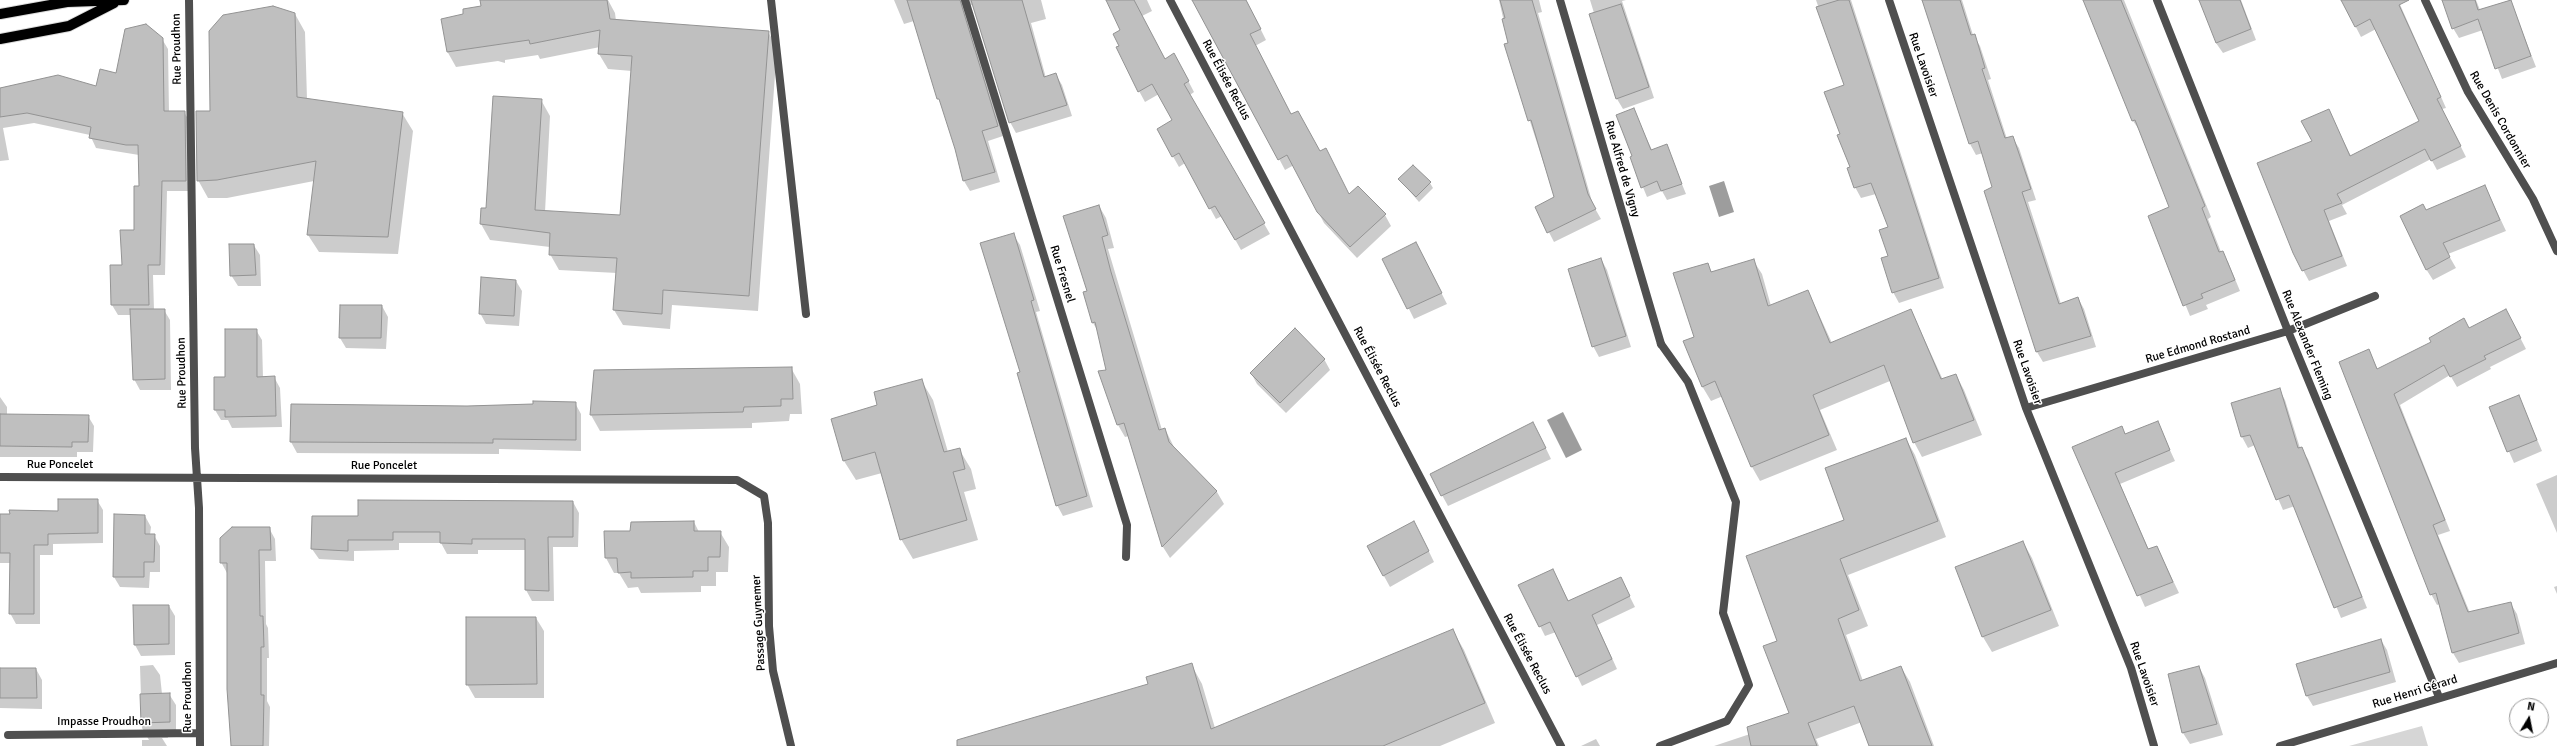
<!DOCTYPE html>
<html>
<head>
<meta charset="utf-8">
<style>
  body { margin:0 }
  #map { position:relative; width:2557px; height:746px; overflow:hidden; background:#fff; font-family:Signika,sans-serif }
  canvas { display:block }
  .north { position:absolute; left:2509px; top:698px; width:40px; height:40px; box-sizing:border-box; background:#fff; border:1px solid #999; border-radius:50%; rotate:10deg; font-size:11px; font-weight:700; line-height:16px; text-align:center; color:#000 }
  .north::after { content:''; display:block; margin:auto; width:14px; height:18px; background:#000; clip-path:polygon(50% 0,100% 100%,50% 72%,0 100%) }
</style>
</head>
<body>
<div id="map">
<canvas width="2557" height="746"></canvas>
<div class="north">N</div>
</div>
<script>
const ctx = document.querySelector('canvas').getContext('2d');
ctx.lineJoin = 'round';
function fill(path, color) { ctx.fillStyle = color; ctx.fill(path, 'evenodd'); }
const toPath = rows => new Path2D(rows.map(r => 'M' + r).join(''));
function stroke(path, color, width, dash) { ctx.strokeStyle = color; ctx.lineWidth = width; ctx.lineCap = dash ? 'butt' : 'round'; ctx.setLineDash(dash || []); ctx.stroke(path); }
function drawText(font, color, halo, rows, align = 'center') {
  ctx.font = font + ' Signika,sans-serif'; ctx.lineWidth = 3; ctx.setLineDash([]); ctx.textBaseline = 'middle'; ctx.strokeStyle = halo; ctx.fillStyle = color; for (const [text, x, y, turn = 0] of rows) {
    ctx.save(); ctx.translate(x, y); ctx.rotate((+turn || 0) * Math.PI / 180); ctx.textAlign = isNaN(turn) ? turn : align; if (halo) ctx.strokeText(text, 0, 0); ctx.fillText(text, 0, 0); ctx.restore();
  }
}
const green = toPath([
  [2422,726,2428,746,2349,746]
]);
const water = toPath([
  [1724,181,1734,212,1719,217,1709,186],
  [1563,412,1582,450,1566,458,1547,420]
]);
const shadow = toPath([
  [481,0,608,0,615,13,616,21,768,32,777,47,758,311,672,305,670,329,623,325,614,310,617,273,559,270,550,254,550,247,490,240,481,224,486,209,541,100,550,116,545,212,621,216,632,71,608,69,599,54,600,47,540,59,538,55,505,60,505,63,498,61,456,67,447,51,464,15,482,6],
  [894,0,1041,0,1046,19,1031,23,1046,78,1056,75,1062,85,1072,116,1016,133,1010,122,972,5,966,7,1003,136,988,141,1000,182,970,191,964,181,956,149,914,21,904,24],
  [1107,0,1147,0,1152,11,1142,16,1165,60,1180,65,1194,92,1190,95,1270,234,1241,250,1222,216,1216,219,1185,163,1179,167,1158,130,1174,120,1159,94,1145,102,1139,91,1120,46,1121,31],
  [1195,0,1246,0,1266,40,1255,46,1291,115,1349,195,1358,187,1385,215,1391,226,1357,258,1324,223,1294,165,1285,170],
  [1499,0,1539,0,1542,12,1538,13,1593,205,1601,219,1554,242,1536,207,1555,198,1505,45,1509,44],
  [1590,0,1626,0,1622,1,1654,98,1623,109,1617,99,1591,14,1594,13],
  [1816,0,1851,0,1944,288,1899,303,1893,292,1889,257,1889,227,1876,194,1861,198,1855,187,1841,135,1845,86],
  [1923,0,1962,0,1973,35,1980,46,1991,79,1988,80,2007,139,2012,137,2019,148,2036,200,2028,202,2061,304,2078,298,2084,309,2096,347,2043,362,2037,352,1983,153,1976,155,1970,144],
  [2084,0,2124,0,2211,217,2208,219,2221,252,2228,262,2240,291,2206,305,2208,309,2190,316,2149,216,2170,208,2140,131,2133,121],
  [2206,0,2241,0,2256,40,2223,53,2216,43],
  [2342,0,2398,0,2446,108,2442,109,2466,157,2437,170,2431,159,2342,205,2347,214,2329,221,2347,266,2309,281,2303,270,2313,142,2328,110,2351,156,2420,121,2376,29,2361,37],
  [2453,0,2476,0,2480,10,2510,0,2536,67,2502,79,2483,30,2459,38,2453,28],
  [295,14,305,32,307,99,402,113,413,131,398,254,319,252,308,235,314,181,227,198,208,198,198,180,211,112],
  [162,39,168,49,169,112,184,112,190,122,191,191,167,191,165,275,153,275,154,310,164,310,170,320,171,390,140,390,134,379,132,315,118,315,112,305,111,266,123,266,135,231,140,187,139,155,96,148,90,135,34,123,3,128,9,160,0,161,0,88,58,76,97,87],
  [1633,109,1652,150,1666,145,1686,194,1667,200,1662,191,1647,197,1631,158,1633,157],
  [1399,179,1430,183,1433,188,1419,202],
  [2485,186,2506,231,2448,254,2456,268,2433,280,2426,269,2426,211],
  [1099,206,1106,218,1114,248,1108,249,1162,430,1165,429,1174,447,1217,492,1224,504,1170,558,1163,547,1129,436,1125,437,1118,425,1100,372,1108,371,1099,333,1093,323,1084,293,1089,291],
  [1013,234,1020,245,1040,311,1036,312,1093,507,1063,516,1057,505,1022,373],
  [1416,243,1447,304,1414,319,1384,259],
  [253,244,260,255,261,286,238,286,231,275],
  [1601,259,1607,270,1631,347,1599,357,1593,346],
  [1753,260,1762,274,1771,306,1808,291,1832,343,1911,310,1943,380,1956,375,1964,390,1982,435,1922,457,1914,442,1890,381,1820,410,1837,450,1760,481,1752,467,1723,396,1711,401,1702,386,1695,337,1707,264,1712,272],
  [516,281,522,291,519,326,486,324,480,313],
  [382,306,388,317,386,349,346,348,340,338],
  [2511,320,2526,349,2490,367,2491,369,2457,387,2450,375,2400,405,2450,531,2438,535,2470,613,2511,604,2517,614,2525,644,2459,663,2453,653,2440,604,2437,605,2431,594,2369,351,2378,370,2469,329],
  [256,330,262,340,263,378,274,377,280,388,282,427,232,428,228,420,221,420,215,410,226,378],
  [1324,359,1330,370,1286,413,1257,384,1251,373],
  [791,368,800,384,802,414,790,414,789,421,752,423,752,428,600,431,591,415,595,371],
  [921,380,933,400,948,452,959,449,971,469,976,489,964,492,978,540,913,559,901,539,882,473,856,480,844,461],
  [2279,389,2285,400,2300,448,2308,459,2367,608,2341,618,2295,506,2283,510,2255,445,2248,448,2242,437,2232,404],
  [0,397,7,407,7,415,88,416,94,426,93,452,77,452,77,457,0,457],
  [2519,397,2542,451,2514,463,2490,408],
  [575,403,581,414,581,451,499,449,499,454,297,453,291,442,292,405,467,406],
  [2157,422,2175,461,2120,484,2149,550,2157,547,2179,593,2145,607,2074,448,2122,428,2126,435],
  [1539,434,1551,459,1448,506,1431,475],
  [1906,439,1915,455,1946,537,1848,575,1868,626,1846,635,1863,681,1901,667,1910,682,1934,746,1871,746,1862,722,1816,739,1819,746,1714,746,1750,734,1790,714,1778,642,1845,521],
  [2557,475,2557,533,2536,484],
  [97,500,103,510,103,543,53,544,53,555,40,555,40,624,16,624,10,613,11,563,0,563,0,515,59,512],
  [573,502,579,513,578,547,553,547,554,601,532,601,526,590,526,550,478,550,478,554,447,554,441,543,399,543,399,550,354,551,354,561,319,559,312,549,359,517],
  [145,516,151,527,150,535,154,535,160,546,160,572,150,572,149,588,120,587,114,577],
  [694,522,699,532,720,532,729,547,728,572,716,572,716,586,701,586,701,592,641,593,638,587,628,588,619,573,614,573,606,558,631,532],
  [269,528,275,539,276,561,265,561,266,624,268,628,269,658,267,658,267,701,270,707,269,746,232,746,228,689,227,573,221,562],
  [1420,533,1434,562,1390,587,1368,547],
  [2023,542,2032,558,2059,626,1992,652,1983,637,1956,568],
  [1621,579,1635,607,1597,625,1617,669,1582,686,1556,632,1545,636,1520,586,1558,580,1569,602],
  [2557,586,2557,594,2554,587],
  [169,606,175,616,175,655,141,656,135,645],
  [536,618,544,631,544,698,475,698,467,684],
  [1453,631,1464,650,1495,723,1440,746,963,746,1149,685,1191,664,1202,684,1215,728],
  [2381,640,2387,650,2396,682,2313,706,2307,696],
  [153,665,160,675,162,694,169,694,176,705,176,732,167,733,168,738,162,738,167,746,142,746,142,740,149,740,142,728,140,666],
  [2199,667,2205,678,2223,735,2190,744,2183,733,2170,675],
  [0,669,36,669,42,680,42,709,0,708],
  [1596,739,1600,746,1581,746]
]);
const building = toPath([
  [480,0,607,0,610,19,769,31,749,296,663,290,662,314,613,310,617,258,549,255,550,233,480,224,481,208,486,208,493,96,542,99,535,210,620,215,632,56,598,54,600,30,530,44,529,40,447,52,441,19,463,14,463,9,481,6,480,0],
  [907,0,960,0,998,126,982,131,995,172,963,181,955,149,939,99,937,99,907,0],
  [971,0,1022,0,1044,77,1056,73,1067,105,1009,123,971,0],
  [1106,0,1134,0,1165,59,1174,53,1189,81,1184,84,1265,223,1235,240,1215,206,1209,209,1179,153,1172,157,1157,129,1172,120,1152,84,1138,92,1116,47,1119,46,1113,34,1120,30,1106,0],
  [1192,0,1246,0,1261,29,1250,34,1291,114,1298,111,1320,151,1326,148,1349,194,1358,186,1386,214,1350,247,1317,212,1287,155,1278,160,1192,0],
  [1500,0,1532,0,1588,194,1596,209,1547,233,1535,207,1554,197,1531,120,1528,121,1504,44,1508,43,1502,19,1505,18,1500,0],
  [1839,0,1849,0,1939,278,1892,293,1881,258,1888,256,1879,230,1888,227,1871,183,1854,188,1847,168,1850,167,1837,135,1840,134,1824,92,1844,85,1816,7,1839,0],
  [1922,0,1960,0,1971,35,1975,34,1985,68,1982,69,2005,138,2013,136,2031,189,2022,192,2059,304,2078,297,2091,336,2036,352,1984,191,1992,187,1978,141,1969,144,1922,0],
  [2083,0,2121,0,2205,206,2202,208,2219,252,2223,251,2235,280,2201,294,2203,298,2183,306,2148,216,2169,207,2135,120,2132,121,2083,0],
  [2199,0,2240,0,2251,29,2216,43,2199,0],
  [2341,0,2409,0,2399,5,2441,97,2437,99,2461,146,2431,161,2425,149,2337,194,2342,203,2324,210,2342,256,2302,271,2293,253,2257,163,2312,141,2301,121,2329,109,2350,156,2419,121,2370,19,2355,27,2341,0],
  [2442,0,2475,0,2478,10,2511,0,2531,56,2495,69,2478,19,2452,29,2442,0],
  [1621,4,1649,87,1616,99,1589,14,1621,4],
  [273,6,295,13,297,97,403,112,388,237,307,235,316,161,217,180,197,181,196,111,210,111,209,31,223,15,273,6],
  [146,24,163,38,164,111,185,111,186,181,162,181,160,265,148,265,149,305,111,305,110,265,122,265,120,230,134,230,134,186,139,186,138,145,126,145,89,138,91,127,27,113,0,117,0,88,58,75,96,86,100,69,116,73,125,29,146,24],
  [1634,108,1651,150,1667,144,1682,184,1661,191,1657,181,1641,188,1630,157,1632,156,1616,115,1634,108],
  [1413,165,1431,182,1416,197,1398,179,1413,165],
  [2485,185,2500,220,2443,243,2450,257,2426,270,2400,216,2423,204,2426,210,2485,185],
  [1099,205,1108,235,1102,237,1111,272,1159,430,1165,428,1169,442,1217,491,1162,547,1124,423,1117,425,1098,371,1106,370,1095,322,1092,323,1083,292,1087,291,1063,216,1099,205],
  [1014,233,1034,300,1031,301,1087,496,1056,506,1017,373,1020,372,980,243,1014,233],
  [1416,242,1442,293,1407,309,1382,259,1416,242],
  [229,244,254,244,256,275,230,276,229,244],
  [1601,258,1626,336,1592,347,1568,269,1601,258],
  [1754,259,1768,306,1808,290,1830,343,1911,309,1941,379,1956,374,1974,420,1913,443,1884,365,1813,395,1829,435,1751,467,1715,381,1702,387,1683,341,1694,337,1673,273,1708,263,1711,272,1754,259],
  [481,277,516,280,514,316,479,314,481,277],
  [340,305,382,305,381,338,339,338,340,305],
  [130,309,165,309,165,379,133,380,130,309],
  [2506,309,2521,338,2484,356,2486,359,2450,377,2444,365,2394,394,2445,520,2433,525,2468,612,2511,602,2519,633,2452,653,2436,593,2430,595,2339,362,2369,349,2377,369,2431,342,2429,338,2464,318,2469,328,2506,309],
  [1295,328,1325,359,1280,403,1250,373,1295,328],
  [225,329,257,329,257,377,275,376,276,416,225,417,225,410,214,410,214,377,225,377,225,329],
  [792,367,793,399,781,399,781,406,744,407,743,412,590,415,594,370,792,367],
  [922,379,944,452,960,448,965,469,953,472,967,520,900,540,875,452,843,461,831,419,877,405,874,392,922,379],
  [2280,388,2298,448,2302,447,2362,597,2334,608,2289,495,2276,500,2250,435,2241,437,2231,403,2280,388],
  [2519,395,2537,440,2507,452,2489,407,2519,395],
  [533,401,576,402,576,440,493,439,493,443,290,442,291,404,467,406,533,404,533,401],
  [0,414,89,415,88,442,72,442,72,447,0,446,0,414],
  [2158,421,2170,450,2115,473,2148,549,2157,546,2173,582,2137,596,2072,447,2122,426,2125,434,2158,421],
  [1533,422,1546,448,1441,496,1430,474,1533,422],
  [1906,438,1938,521,1840,559,1859,610,1838,619,1860,681,1901,666,1932,746,1869,746,1854,706,1808,723,1817,746,1751,746,1747,727,1789,713,1763,646,1777,641,1746,556,1844,520,1825,468,1906,438],
  [58,499,98,499,98,533,48,534,48,545,34,545,34,614,9,614,10,553,0,553,0,514,10,514,9,510,58,511,58,499],
  [358,500,573,501,573,537,548,537,549,591,525,590,525,539,472,539,472,544,440,543,440,532,393,532,393,540,348,540,348,551,311,549,312,516,358,516,358,500],
  [114,514,145,515,145,534,155,534,154,562,144,562,144,577,113,577,114,514],
  [694,521,694,531,721,531,720,557,708,557,708,571,693,571,693,577,631,578,631,572,618,573,617,558,605,558,604,531,630,531,631,522,694,521],
  [1414,521,1429,551,1383,576,1367,546,1414,521],
  [232,527,270,527,271,550,259,550,260,616,263,616,264,647,261,647,261,695,264,695,263,746,231,746,227,689,227,563,220,563,220,538,232,527],
  [2023,541,2051,610,1982,637,1955,567,2023,541],
  [1553,569,1568,601,1621,577,1630,596,1592,615,1612,659,1576,677,1550,622,1539,627,1518,585,1553,569],
  [133,605,169,605,169,644,134,645,133,605],
  [466,617,536,617,537,684,466,685,466,617],
  [1453,629,1485,703,1383,746,957,746,957,740,1148,684,1146,677,1192,663,1211,729,1453,629],
  [2381,639,2390,672,2306,696,2296,664,2381,639],
  [2199,666,2217,724,2182,733,2168,674,2199,666],
  [0,668,36,668,37,698,0,698,0,668],
  [170,693,170,722,141,723,140,694,170,693]
]);
const service = toPath([
  [771,0,806,314],
  [1660,746,1727,721,1749,685,1723,613,1736,502,1688,382,1661,344]
]);
const minor = toPath([
  [189,0,195,448,199,508,200,746],
  [965,0,1127,525,1126,557],
  [1170,0,1561,746],
  [1560,0,1661,344],
  [1889,0,2026,408,2131,668,2154,746],
  [2157,0,2288,331,2439,697],
  [2425,0,2468,92,2533,199,2557,251],
  [2026,408,2288,331,2375,296],
  [0,477,737,480,764,496,768,523,769,626,773,671,791,746],
  [8,735,200,733],
  [2280,746,2557,663]
]);
const primary = toPath([
  [0,14,67,2,124,0],
  [0,39,69,26,114,3]
]);
const streetNames = [
  ["Rue Proudhon",177,49,-91],
  ["Rue Lavoisier",1923,65,71],
  ["Rue Élisée Reclus",1226,80,62],
  ["Rue Denis Cordonnier",2500,120,60],
  ["Rue Alfred de Vigny",1622,169,74],
  ["Rue Fresnel",1062,274,73],
  ["Rue Edmond Rostand",2198,345,-16],
  ["Rue Alexander Fleming",2307,345,68],
  ["Rue Élisée Reclus",1377,367,62],
  ["Rue Lavoisier",2027,372,71],
  ["Rue Proudhon",182,373,-91],
  ["Rue Poncelet",60,465],
  ["Rue Poncelet",384,466],
  ["Passage Guynemer",759,623,-93],
  ["Rue Élisée Reclus",1527,654,62],
  ["Rue Lavoisier",2144,674,71],
  ["Rue Henri Gérard",2415,692,-17],
  ["Rue Proudhon",188,697,-90],
  ["Impasse Proudhon",104,722]
];
fill(green, '#d6d6d6');
fill(water, '#9d9d9d');
fill(shadow, '#0003');
fill(building, '#bfbfbf');
stroke(building, '#939393', 1);
stroke(primary, '#dbdbdb', 12);
stroke(service, '#4f4f4f', 8);
stroke(minor, '#4f4f4f', 8);
stroke(primary, '#000', 10);
drawText('12px', '#000', '#fff', streetNames);
</script>
</body>
</html>
